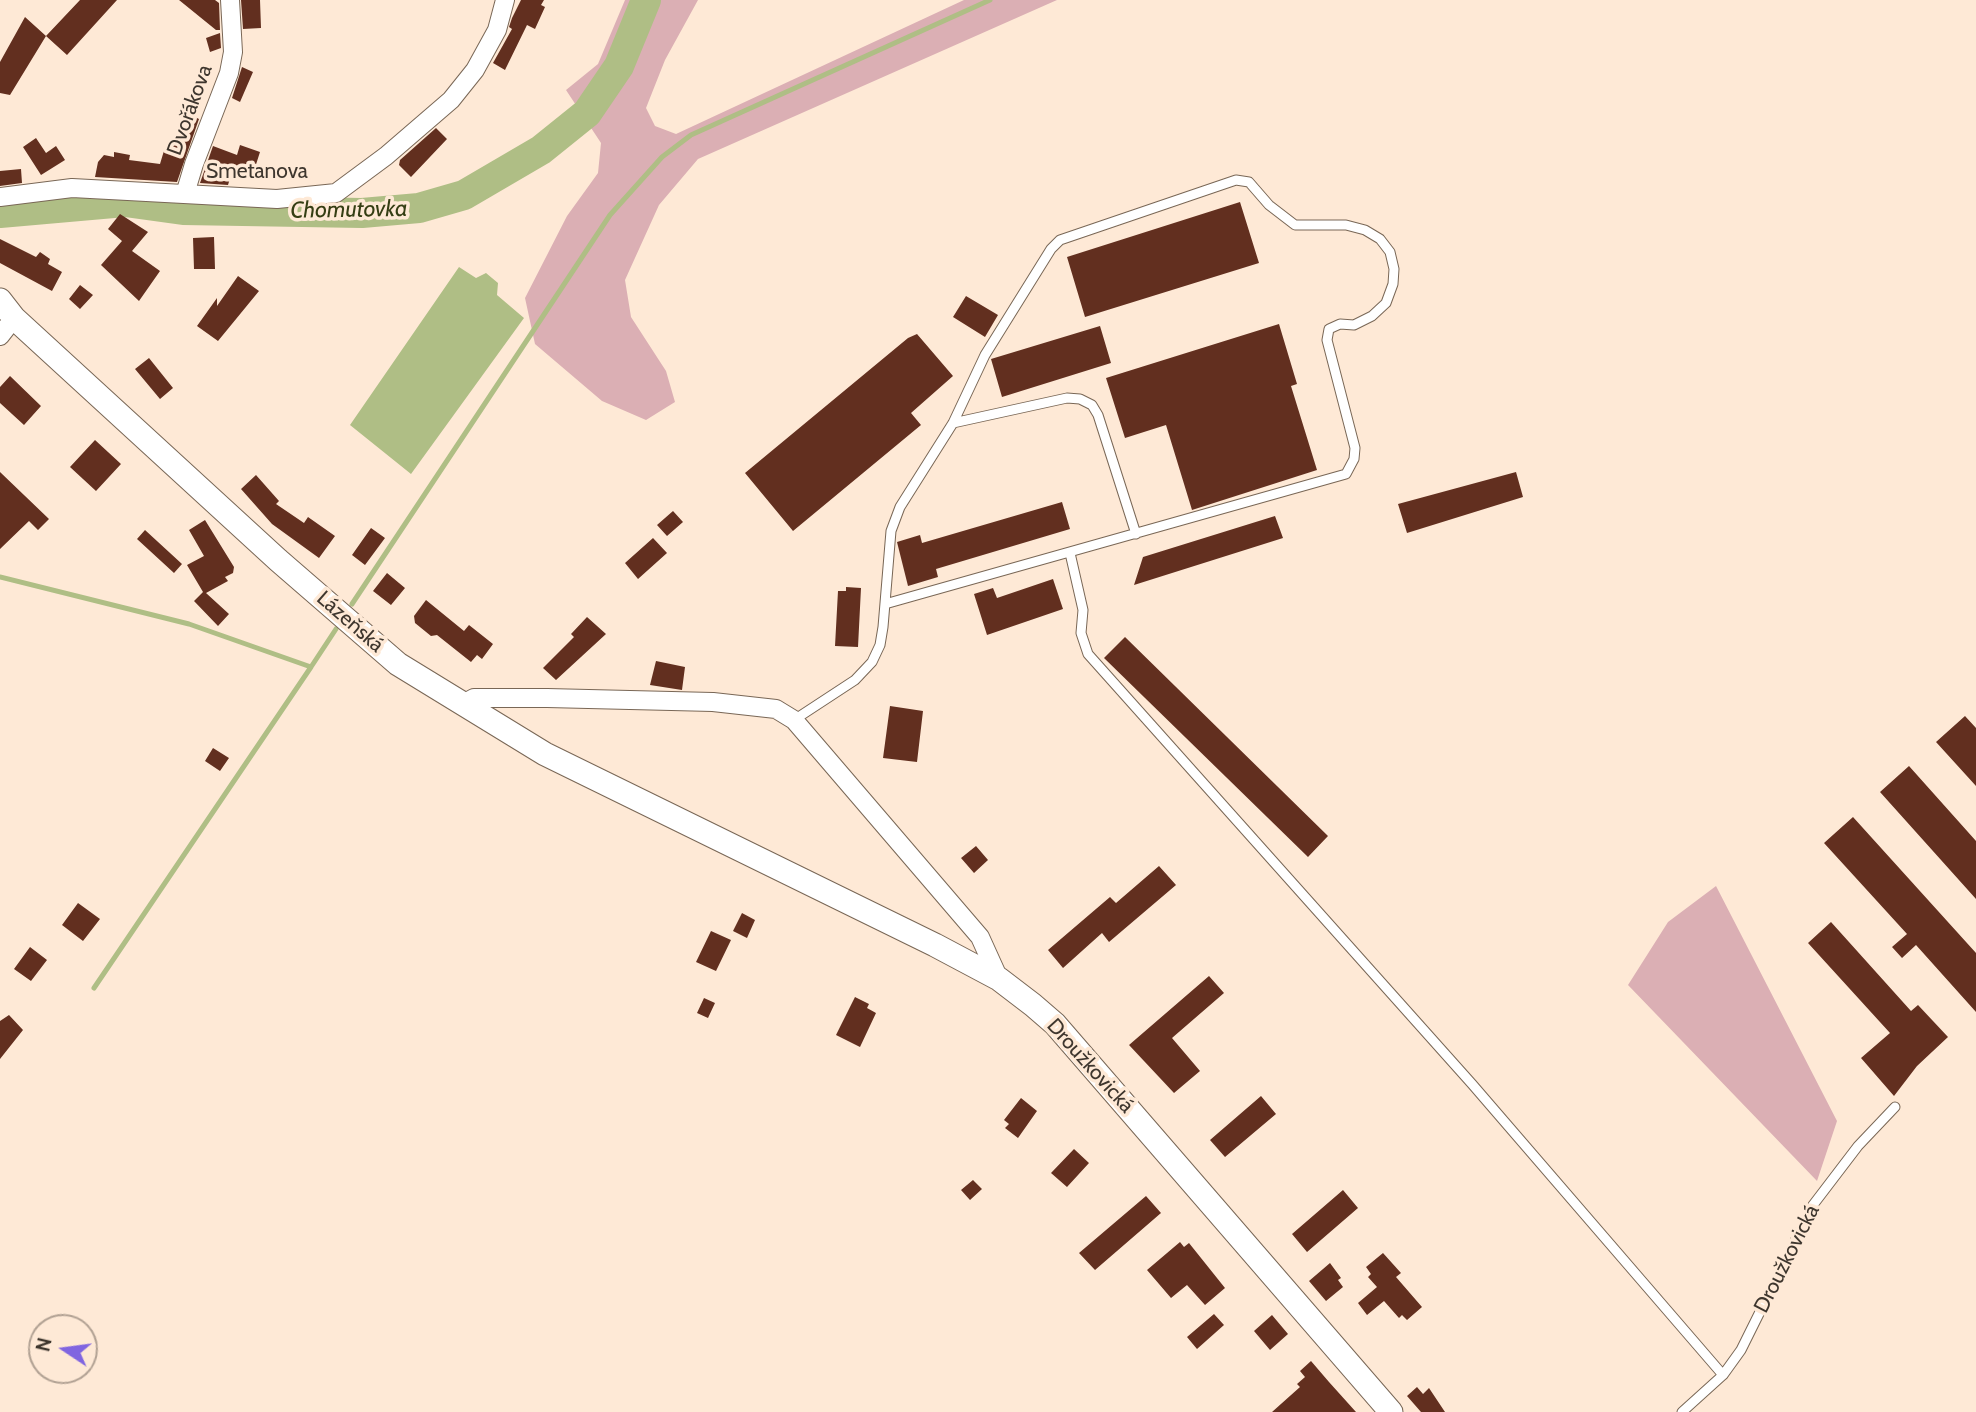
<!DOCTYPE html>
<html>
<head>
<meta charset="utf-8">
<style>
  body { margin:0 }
  #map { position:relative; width:1976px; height:1412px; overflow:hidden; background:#fee9d6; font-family:Cabin,sans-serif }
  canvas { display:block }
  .north { position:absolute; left:28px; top:1314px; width:70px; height:70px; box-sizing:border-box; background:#fee9d6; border:2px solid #b1a193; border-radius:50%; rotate:283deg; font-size:19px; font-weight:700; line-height:28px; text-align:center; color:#3e362e }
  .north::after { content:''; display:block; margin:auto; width:24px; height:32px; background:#8065e0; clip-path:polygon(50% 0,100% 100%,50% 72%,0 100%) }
</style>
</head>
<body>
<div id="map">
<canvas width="1976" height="1412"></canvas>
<div class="north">N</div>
</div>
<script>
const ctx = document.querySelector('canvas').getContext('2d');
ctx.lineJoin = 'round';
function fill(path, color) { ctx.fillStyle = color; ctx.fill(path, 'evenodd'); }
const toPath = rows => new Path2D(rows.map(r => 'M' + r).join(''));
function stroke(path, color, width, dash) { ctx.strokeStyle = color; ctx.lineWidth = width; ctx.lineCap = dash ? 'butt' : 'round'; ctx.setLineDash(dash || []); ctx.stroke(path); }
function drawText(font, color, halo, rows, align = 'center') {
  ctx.font = font + ' Cabin,sans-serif'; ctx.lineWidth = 7; ctx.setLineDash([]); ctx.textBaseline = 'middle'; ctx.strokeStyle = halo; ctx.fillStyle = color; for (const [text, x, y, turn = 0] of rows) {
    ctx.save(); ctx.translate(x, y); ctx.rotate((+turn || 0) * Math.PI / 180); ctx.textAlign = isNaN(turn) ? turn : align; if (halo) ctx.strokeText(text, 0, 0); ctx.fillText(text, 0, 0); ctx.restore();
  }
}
const green = toPath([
  [625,0,698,0,665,60,646,108,655,126,676,134,964,0,1057,0,698,159,659,205,625,280,631,317,666,371,675,402,646,420,602,401,535,344,525,298,567,216,598,173,601,143,566,90,598,64],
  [1716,886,1837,1121,1817,1181,1628,985,1668,922]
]);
const water = toPath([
  [459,267,476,278,486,273,498,283,497,295,524,318,411,474,350,425]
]);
const stream = toPath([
  [0,577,189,624,311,667,336,629],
  [352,604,610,215,662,157,691,135,990,0],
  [94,988,311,667]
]);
const river = toPath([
  [0,213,125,202,183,210,362,213,419,208,464,195,541,150,587,113,619,66,646,0]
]);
const building = toPath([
  [80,0,117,0,67,55,46,36],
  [179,0,215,0,219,3,220,30,216,30],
  [241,0,260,0,261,28,243,29],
  [521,0,544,0,541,5,545,7,535,29,527,25,505,70,493,63,512,29,509,27,512,18],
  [25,17,46,36,10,95,0,93,0,62],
  [220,33,221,48,210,52,206,38],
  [242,67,253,72,240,102,232,98],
  [185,112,199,119,177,182,95,177,98,162,104,155,114,157,114,152,130,155,129,160,160,164,166,144,170,146],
  [436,128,447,139,411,177,399,165,400,160],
  [36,138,46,153,56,146,65,160,41,175,23,147],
  [240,145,260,152,251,180,231,175,228,185,200,183,213,146,237,155],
  [21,169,22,183,0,186,0,171],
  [1240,202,1259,263,1085,317,1067,257],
  [120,214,148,232,132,251,160,271,139,301,101,265,122,241,108,229],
  [214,237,215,269,194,269,193,238],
  [0,239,36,257,40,252,50,259,48,264,62,272,52,291,0,263],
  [238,276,259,291,218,341,197,326,217,298,217,306],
  [80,285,93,295,80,309,69,299],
  [966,296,998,315,985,337,953,317],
  [1279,324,1297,384,1291,386,1317,470,1192,510,1166,425,1125,438,1106,378],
  [1100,326,1111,363,1002,397,991,359],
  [917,334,953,376,911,413,921,425,793,531,745,473,908,338],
  [149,358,173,388,160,399,135,369],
  [10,376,41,406,24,425,0,403,0,387],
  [95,440,121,464,96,491,70,467],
  [0,472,49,519,38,530,29,521,0,549],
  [1516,472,1523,497,1407,533,1398,504],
  [256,475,279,501,276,504,304,523,308,517,335,536,319,558,272,524,241,489],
  [1062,502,1070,529,936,569,938,577,908,586,897,542,920,535,922,543],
  [673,511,683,522,667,536,657,525],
  [1275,516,1283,538,1134,585,1143,557],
  [205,520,234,567,233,573,225,577,228,581,206,593,229,614,218,626,194,601,203,592,187,565,204,556,189,530],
  [371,528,385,538,365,565,352,555],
  [145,530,182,564,174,573,137,539],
  [653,538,667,553,638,579,625,563],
  [387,573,405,588,391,605,373,591],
  [1053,579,1063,609,987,635,974,594,993,588,997,598],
  [846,587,861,588,858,647,835,646,838,591,846,591],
  [426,600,464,631,469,625,493,644,482,659,477,655,471,662,437,635,431,636,415,623,414,616],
  [587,617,606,634,556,680,543,668,574,637,571,634],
  [1125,637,1328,836,1308,857,1104,658],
  [656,661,685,667,682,690,650,685],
  [890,706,923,711,917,762,883,758],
  [1965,716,1976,728,1976,786,1936,742],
  [213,748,229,758,220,771,205,761],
  [1909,766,1976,841,1976,899,1880,792],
  [1853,817,1976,953,1976,1012,1916,945,1902,958,1892,947,1907,934,1824,843],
  [976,846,988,860,974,873,961,858],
  [1159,866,1176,885,1109,942,1102,933,1063,968,1048,950,1110,897,1116,903],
  [78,903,100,919,83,941,62,925],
  [742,913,755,920,747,938,733,931],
  [1831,922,1911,1011,1918,1005,1948,1037,1917,1066,1894,1096,1861,1058,1890,1033,1808,943],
  [711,931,731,940,716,971,696,962],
  [30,947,47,960,31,981,14,969],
  [1209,976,1224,993,1172,1038,1200,1071,1174,1093,1129,1045],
  [855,997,869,1004,867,1008,876,1013,860,1047,836,1035],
  [704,998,715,1003,708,1018,697,1013],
  [9,1015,23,1030,0,1059,0,1021],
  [1261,1096,1276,1114,1225,1157,1210,1140],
  [1021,1098,1037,1111,1018,1138,1005,1128,1009,1124,1004,1120],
  [1074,1149,1089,1163,1067,1187,1051,1173],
  [973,1180,982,1189,970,1200,961,1190],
  [1343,1190,1358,1208,1307,1252,1292,1234],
  [1146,1196,1161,1213,1095,1270,1079,1253],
  [1180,1242,1184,1247,1189,1243,1225,1288,1205,1305,1187,1285,1171,1298,1147,1270],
  [1383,1253,1401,1273,1396,1277,1422,1307,1407,1320,1402,1315,1399,1318,1384,1301,1367,1315,1358,1303,1377,1287,1368,1277,1371,1274,1366,1267],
  [1330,1263,1341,1278,1338,1280,1343,1287,1326,1301,1309,1281],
  [1214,1314,1224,1325,1197,1349,1187,1337],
  [1272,1315,1288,1334,1270,1350,1254,1331],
  [1311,1361,1329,1382,1356,1412,1272,1412,1300,1387,1297,1384,1305,1377,1300,1371],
  [1417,1387,1423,1394,1429,1388,1445,1412,1421,1412,1407,1396]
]);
const service = toPath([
  [953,423,1067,398,1080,399,1092,405,1098,415,1136,534],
  [1070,553,1083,610,1081,633,1088,654,1472,1084,1723,1375],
  [794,720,855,680,872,662,880,645,883,627,891,531,900,507,953,423,985,355,1051,249,1060,240,1236,180,1249,182,1269,205,1295,225,1346,225,1365,230,1380,239,1390,252,1394,269,1393,284,1386,303,1372,316,1354,325,1340,324,1329,329,1327,340,1355,448,1354,459,1346,474,885,604],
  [1682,1412,1723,1375,1741,1350,1813,1205,1858,1146,1895,1107]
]);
const minor = toPath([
  [185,194,194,164,229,73,233,52,230,0],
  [0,197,72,188,277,199,336,193,386,156,451,100,475,70,497,30,505,0],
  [0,336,14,318],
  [463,704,474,698,547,698,713,702,776,709,794,720,980,937,999,979]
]);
const tertiary = toPath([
  [0,300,14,318,278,560,398,664,545,754,935,945,999,979,1033,1005,1055,1024,1391,1412]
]);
const streetNames = [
  ["Dvořákova",190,110,-70],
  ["Smetanova",257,172],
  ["Lázeňská",350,622,41],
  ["Droužkovická",1090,1066,48],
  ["Droužkovická",1787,1259,-63]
];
const waterNames = [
  ["Chomutovka",349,210,-1]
];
fill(green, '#dbafb4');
fill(water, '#afbe85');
stroke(stream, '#afbe85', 5);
stroke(river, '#afbe85', 30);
fill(building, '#622f1f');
stroke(service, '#796756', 11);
stroke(minor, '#796756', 20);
stroke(tertiary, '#796756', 25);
stroke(service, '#fff', 9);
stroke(minor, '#fff', 18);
stroke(tertiary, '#fff', 23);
drawText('21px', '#3e362e', '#fee9d6', streetNames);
drawText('italic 23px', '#353e14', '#fee9d6', waterNames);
</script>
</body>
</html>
